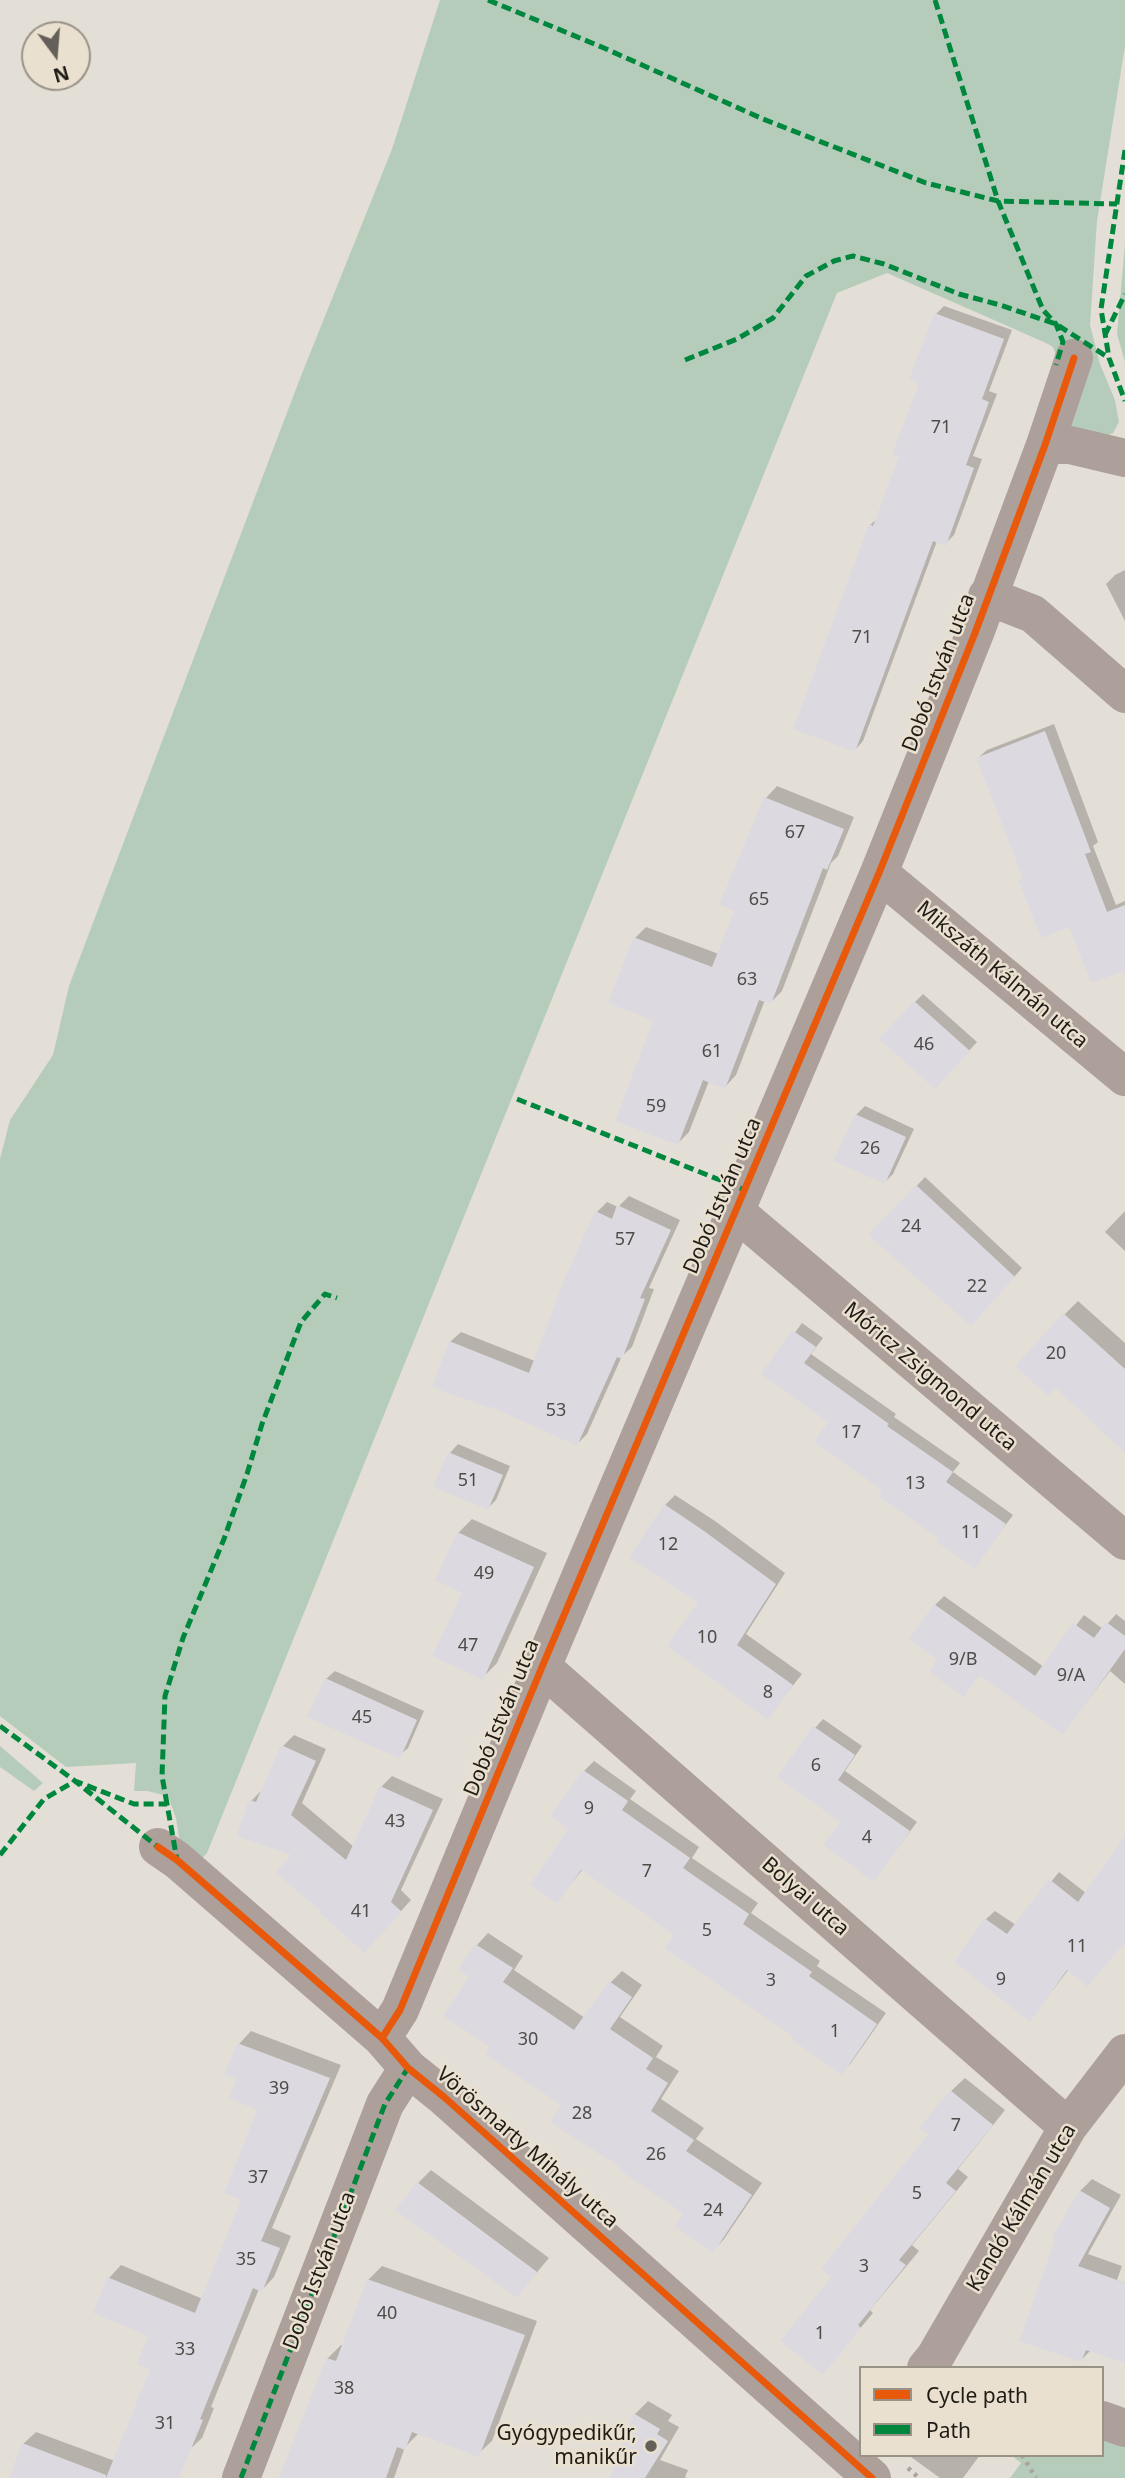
<!DOCTYPE html>
<html>
<head>
<meta charset="utf-8">
<style>
  body { margin:0 }
  #map { position:relative; width:1125px; height:2478px; overflow:hidden; background:#e4dfd6; font-family:"Noto Sans",sans-serif }
  canvas { display:block }
  .legend { position:absolute; left:859px; top:2366px; width:245px; height:91px; box-sizing:border-box; background:#eae0d0; border:2px solid #999286; margin:0; padding:9px 12px; list-style:none; font-size:21px; color:#1f1c16 }
  .legend li { display:flex; align-items:center; gap:14px; height:35px }
  .legend b { width:35px; border:2px solid #999286 }
  .north { position:absolute; left:21px; top:21px; width:70px; height:70px; box-sizing:border-box; background:#eae0d0; border:2px solid #999286; border-radius:50%; rotate:164deg; font-size:19px; font-weight:700; line-height:28px; text-align:center; color:#1f1c16 }
  .north::after { content:''; display:block; margin:auto; width:24px; height:32px; background:#646059; clip-path:polygon(50% 0,100% 100%,50% 72%,0 100%) }
</style>
</head>
<body>
<div id="map">
<canvas width="1125" height="2478"></canvas>
<ul class="legend">
<li><b style="height:9px;background:#e8590c"></b>Cycle path</li>
<li><b style="height:9px;background:#00873e"></b>Path</li>
</ul>
<div class="north">N</div>
</div>
<script>
const ctx = document.querySelector('canvas').getContext('2d');
ctx.lineJoin = 'round';
function fill(path, color) { ctx.fillStyle = color; ctx.fill(path, 'evenodd'); }
const toPath = rows => new Path2D(rows.map(r => 'M' + r).join(''));
function stroke(path, color, width, dash) { ctx.strokeStyle = color; ctx.lineWidth = width; ctx.lineCap = dash ? 'butt' : 'round'; ctx.setLineDash(dash || []); ctx.stroke(path); }
function drawText(font, color, halo, rows, align = 'center') {
  ctx.font = font + ' "Noto Sans",sans-serif'; ctx.lineWidth = 5; ctx.setLineDash([]); ctx.textBaseline = 'middle'; ctx.strokeStyle = halo; ctx.fillStyle = color; for (const [text, x, y, turn = 0] of rows) {
    ctx.save(); ctx.translate(x, y); ctx.rotate((+turn || 0) * Math.PI / 180); ctx.textAlign = isNaN(turn) ? turn : align; if (halo) ctx.strokeText(text, 0, 0); ctx.fillText(text, 0, 0); ctx.restore();
  }
}
const green = toPath([
  [440,0,1125,0,1125,46,1097,221,1090,325,1100,364,1115,400,1119,422,1113,433,1099,439,1073,437,1062,371,1053,347,1046,343,887,273,837,293,207,1853,192,1869,180,1843,176,1818,168,1796,147,1791,134,1791,136,1763,66,1767,0,1716,0,1159,10,1120,53,1055,69,986,299,381,392,149],
  [1125,244,1125,362,1117,334],
  [0,1746,43,1783,34,1791,0,1767],
  [1102,2429,1125,2439,1125,2478,1010,2478,1021,2463,1011,2455,1102,2455]
]);
const shadow = toPath([
  [944,306,1012,330,989,391,997,394,973,456,982,459,954,535,945,544,937,541,863,741,855,750,870,525,879,517,901,455,936,314],
  [1125,570,1125,621,1106,584,1115,575],
  [1054,724,1098,842,1093,846,1116,905,1125,901,1125,970,1020,880,1024,877,978,758,987,750],
  [777,786,854,817,838,856,831,863,782,991,771,1002,765,1000,736,1075,725,1087,709,1081,689,1132,678,1143,655,1020,635,938,646,927,719,954,736,910,766,798],
  [923,994,977,1042,943,1079,915,1002],
  [865,1106,914,1129,893,1174,885,1182,856,1115],
  [925,1177,1022,1268,980,1315,871,1235],
  [629,1196,680,1220,649,1288,654,1289,632,1347,622,1356,587,1434,577,1444,450,1342,461,1332,535,1361,597,1212,607,1202,618,1207],
  [1125,1211,1125,1251,1105,1232],
  [1078,1301,1125,1343,1125,1441,1064,1315],
  [802,1323,823,1338,811,1354,896,1414,894,1417,960,1463,953,1472,1013,1515,975,1566,884,1490,831,1422,764,1374],
  [458,1444,510,1466,496,1500,488,1508,450,1453],
  [675,1495,715,1521,785,1573,746,1634,802,1674,768,1717,700,1602,665,1505],
  [472,1519,547,1553,497,1663,483,1677,464,1592,458,1533],
  [944,1596,1044,1667,1084,1615,1103,1629,1116,1614,1125,1621,1125,1684,1110,1671,1063,1733,980,1674,964,1694,940,1659,935,1605],
  [335,1671,424,1711,408,1748,399,1756,326,1679],
  [823,1719,862,1746,845,1771,917,1822,874,1880,842,1822,815,1728],
  [294,1735,326,1749,302,1803,354,1847,381,1787,392,1776,443,1799,401,1890,411,1900,375,1940,294,1854,251,1801,262,1790,283,1746],
  [594,1761,636,1791,630,1799,699,1847,692,1858,758,1903,751,1913,820,1961,817,1966,886,2013,851,2063,841,2073,677,1934,583,1869,557,1901,584,1771],
  [1125,1839,1125,1942,1069,1969,1030,2020,986,1919,995,1911,1016,1925,1059,1872,1086,1893],
  [488,1933,523,1956,514,1970,585,2018,611,1982,622,1971,642,1985,620,2017,663,2046,656,2057,679,2071,661,2099,704,2128,696,2139,762,2183,724,2239,713,2251,685,2213,564,2104,492,2047,472,1976,460,1969,477,1945],
  [251,2031,341,2065,272,2228,291,2236,274,2277,262,2290,259,2289,211,2407,214,2408,202,2438,188,2451,178,2478,11,2478,23,2444,36,2432,115,2461,153,2368,150,2335,95,2312,109,2278,121,2265,203,2299,244,2199,260,2109,239,2078,239,2044],
  [965,2078,1005,2110,958,2169,968,2177,912,2245,919,2251,870,2310,873,2313,823,2373,833,2277,930,2134,951,2091],
  [431,2170,549,2258,517,2296,418,2183],
  [1092,2179,1121,2195,1088,2254,1122,2266,1117,2280,1125,2283,1125,2361,1091,2350,1081,2360,1022,2340,1080,2191],
  [382,2266,537,2321,492,2441,478,2454,418,2434,405,2447,394,2478,281,2478,327,2359,341,2345,344,2346,368,2280],
  [648,2401,672,2415,668,2421,679,2427,660,2460,688,2470,685,2477,687,2478,612,2478,635,2414],
  [912,2455,980,2455,963,2478,940,2478,911,2457]
]);
const building = toPath([
  [934,313,1004,339,982,399,989,402,966,465,974,468,946,546,933,541,855,752,793,729,869,524,873,526,899,456,892,454,919,383,909,379],
  [1045,731,1091,852,1085,854,1107,912,1125,905,1125,971,1091,983,1069,927,1041,938,1018,880,1023,878,976,758],
  [764,797,844,829,827,870,823,868,771,1004,759,1000,725,1089,703,1080,678,1145,615,1121,653,1021,608,1003,633,937,712,967,734,911,719,905],
  [914,1001,970,1051,935,1089,879,1039],
  [855,1114,906,1137,885,1184,833,1161],
  [916,1185,1015,1277,971,1326,868,1235],
  [617,1205,671,1230,640,1298,645,1299,622,1359,617,1357,577,1446,489,1406,489,1408,432,1387,449,1341,529,1373,564,1280,595,1211,612,1219],
  [1063,1313,1125,1369,1125,1453,1056,1388,1048,1396,1015,1366],
  [792,1330,816,1347,804,1363,889,1424,887,1426,953,1472,946,1482,1006,1524,975,1569,936,1541,938,1538,878,1496,882,1490,814,1442,828,1422,761,1374],
  [448,1452,503,1475,488,1510,433,1487],
  [664,1504,704,1531,776,1584,737,1645,793,1685,768,1720,667,1646,698,1602,629,1558],
  [457,1532,534,1567,483,1680,432,1656,462,1593,435,1580],
  [934,1604,1035,1676,1073,1623,1094,1638,1106,1622,1125,1636,1125,1649,1063,1735,979,1675,964,1697,929,1672,937,1660,909,1639],
  [325,1678,417,1720,400,1759,307,1717],
  [813,1726,855,1755,838,1780,910,1831,874,1882,823,1845,840,1822,777,1777],
  [281,1745,316,1761,291,1815,346,1860,380,1786,433,1810,391,1902,402,1912,364,1953,320,1913,321,1911,275,1873,291,1855,236,1836,249,1800,256,1802],
  [583,1770,628,1801,622,1810,690,1858,683,1868,749,1914,743,1924,812,1972,809,1976,877,2024,842,2075,792,2040,794,2037,664,1948,674,1935,581,1870,557,1904,530,1885,568,1829,550,1816],
  [1125,1836,1125,1943,1087,1987,1067,1970,1030,2022,954,1962,984,1918,1007,1934,1049,1879,1078,1902],
  [475,1944,513,1968,503,1982,574,2030,609,1981,632,1997,610,2029,653,2058,646,2069,668,2083,651,2111,694,2140,686,2151,752,2195,713,2253,674,2226,683,2213,619,2170,621,2168,550,2122,561,2105,485,2054,490,2047,443,2016,469,1977,458,1969],
  [237,2043,330,2078,261,2241,280,2248,262,2292,253,2288,200,2419,203,2420,179,2478,106,2478,150,2369,137,2364,148,2336,93,2313,107,2277,195,2313,241,2200,224,2193,257,2110,229,2098,237,2079,224,2075],
  [950,2090,993,2125,946,2183,956,2191,899,2260,906,2265,858,2325,861,2328,823,2375,780,2341,831,2277,821,2269,928,2134,919,2128],
  [417,2182,537,2272,517,2298,395,2210],
  [1079,2190,1110,2208,1078,2266,1125,2283,1125,2363,1086,2350,1081,2362,1019,2341,1055,2240,1052,2238],
  [367,2279,525,2335,479,2457,412,2432,405,2450,397,2447,386,2478,279,2478,326,2358,336,2361],
  [633,2413,660,2429,657,2434,668,2441,645,2478,610,2478],
  [22,2443,106,2475,106,2478,9,2478]
]);
const path = toPath([
  [1022,2455,1036,2478],
  [908,2468,919,2478]
]);
const minor = toPath([
  [1045,445,1070,445,1125,458],
  [987,596,1033,614,1125,694],
  [879,873,1125,1077],
  [736,1212,1125,1541],
  [542,1667,1068,2127],
  [158,1847,177,1860,382,2038,408,2068,444,2097,872,2478],
  [382,2038,400,2010,542,1667,879,873,975,633,1045,445,1074,358],
  [926,2368,935,2357,1068,2127,1125,2053],
  [1102,2420,1125,2428],
  [241,2478,385,2104,408,2068]
]);
const quiet = toPath([
  [488,0,604,48,763,119,926,183,998,201,1117,204],
  [935,0,998,201,1043,310,1056,324,1063,342,1056,365],
  [1125,150,1101,309,1109,358,1125,401],
  [1105,335,1125,294],
  [685,360,737,339,773,318,806,276,834,261,853,256,884,264,959,294,1000,305,1056,324,1109,358],
  [517,1099,745,1190],
  [0,1726,75,1781,158,1847],
  [167,1804,162,1776,165,1696,183,1638,224,1539,247,1474,262,1424,301,1322,325,1294,337,1298],
  [0,1855,44,1799,75,1781,134,1804,167,1804,177,1860],
  [241,2478,385,2104,408,2068]
]);
const cycleway = toPath([
  [158,1847,177,1860,382,2038,408,2068,444,2097,872,2478],
  [382,2038,400,2010,542,1667,879,873,975,633,1045,445,1074,358]
]);
const markers = [
  [651,2446,7,"#646059"]
];
const numberNames = [
  ["71",941,428],
  ["71",862,638],
  ["67",795,833],
  ["65",759,900],
  ["63",747,980],
  ["46",924,1045],
  ["61",712,1052],
  ["59",656,1107],
  ["26",870,1149],
  ["24",911,1227],
  ["57",625,1240],
  ["22",977,1287],
  ["20",1056,1354],
  ["53",556,1411],
  ["17",851,1433],
  ["51",468,1481],
  ["13",915,1484],
  ["11",971,1533],
  ["12",668,1545],
  ["49",484,1574],
  ["10",707,1638],
  ["47",468,1646],
  ["9/B",963,1660],
  ["9/A",1071,1676],
  ["8",768,1693],
  ["45",362,1718],
  ["6",816,1766],
  ["9",589,1809],
  ["43",395,1822],
  ["4",867,1838],
  ["7",647,1872],
  ["41",361,1912],
  ["5",707,1931],
  ["11",1077,1947],
  ["9",1001,1980],
  ["3",771,1981],
  ["1",835,2032],
  ["30",528,2040],
  ["39",279,2089],
  ["28",582,2114],
  ["7",956,2126],
  ["26",656,2155],
  ["37",258,2178],
  ["5",917,2194],
  ["24",713,2211],
  ["35",246,2260],
  ["3",864,2267],
  ["40",387,2314],
  ["1",820,2334],
  ["33",185,2350],
  ["38",344,2389],
  ["31",165,2424]
];
const streetNames = [
  ["Dobó István utca",939,673,-69],
  ["Mikszáth Kálmán utca",1002,975,40],
  ["Dobó István utca",723,1196,-67],
  ["Móricz Zsigmond utca",930,1377,40],
  ["Dobó István utca",502,1718,-68],
  ["Bolyai utca",805,1897,41],
  ["Vörösmarty Mihály utca",527,2148,41],
  ["Kandó Kálmán utca",1022,2208,-59],
  ["Dobó István utca",320,2271,-69]
];
const poiNames = [
  ["Gyógypedikűr,",637,2434],
  ["manikűr",637,2458]
];
fill(green, '#b6ccba');
fill(shadow, '#0003');
fill(building, '#dcdae0');
stroke(path, '#ada39e', 4.5, [3.5, 5]);
stroke(minor, '#ad9f9a', 38);
stroke(quiet, '#00873e', 5, [10, 5]);
stroke(cycleway, '#e8590c', 7);
for (const [x, y, r, color] of markers) { const dot = new Path2D(); dot.arc(x, y, r, 0, 2 * Math.PI); ctx.fillStyle = color; ctx.fill(dot); stroke(dot, '#eae0d0', 2.5); }
drawText('18px', '#4e4c48', null, numberNames);
drawText('21px', '#1f1c16', '#eae0d0', streetNames);
drawText('21px', '#1f1c16', '#eae0d0', poiNames, 'right');
</script>
</body>
</html>
